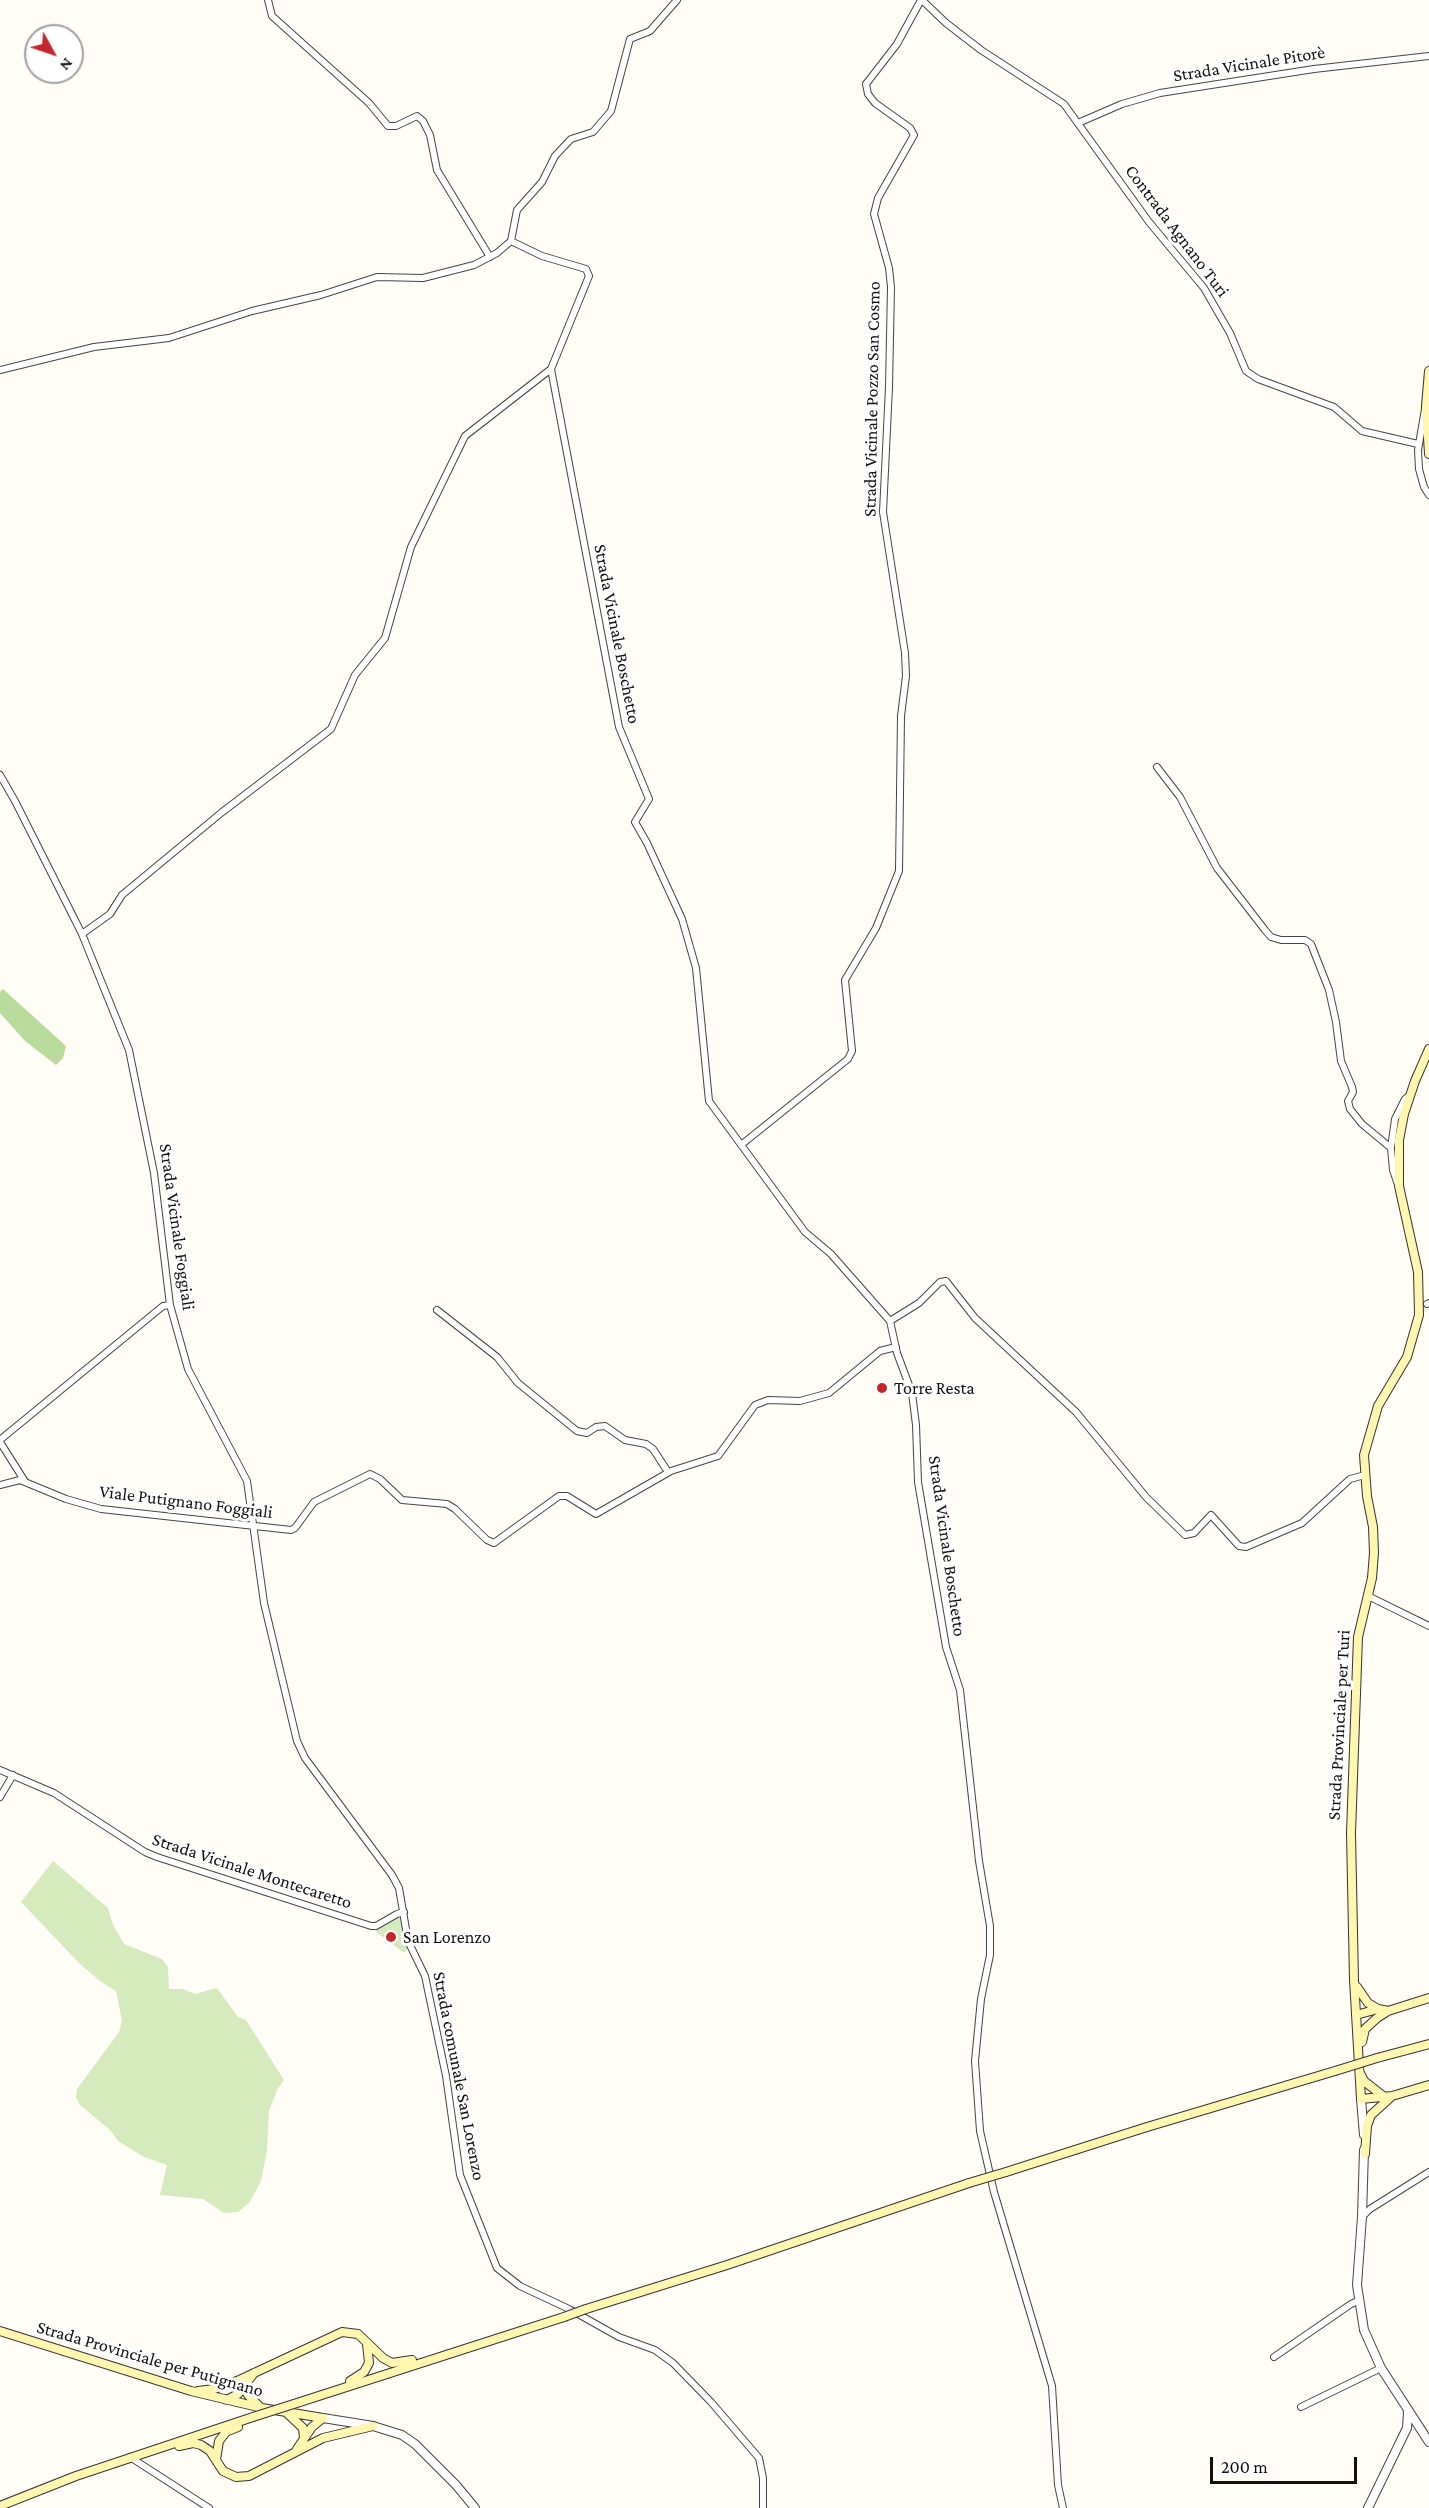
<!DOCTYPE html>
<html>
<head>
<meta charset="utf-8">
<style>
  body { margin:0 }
  #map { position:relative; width:1429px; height:2508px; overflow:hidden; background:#fffdf5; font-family:"Crimson Pro",serif }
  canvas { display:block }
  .north { position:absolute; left:24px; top:24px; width:60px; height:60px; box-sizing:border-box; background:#fff; border:2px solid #a0a0a0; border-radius:50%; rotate:130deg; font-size:16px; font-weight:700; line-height:24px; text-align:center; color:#111 }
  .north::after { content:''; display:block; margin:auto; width:21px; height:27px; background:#c4262e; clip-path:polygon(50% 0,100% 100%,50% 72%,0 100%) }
  .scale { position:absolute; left:1210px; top:2457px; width:147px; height:27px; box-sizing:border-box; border:3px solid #111; border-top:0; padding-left:8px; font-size:18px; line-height:21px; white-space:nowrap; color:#111; -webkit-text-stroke:4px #fff; paint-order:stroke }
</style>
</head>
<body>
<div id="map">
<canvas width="1429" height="2508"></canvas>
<div class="north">N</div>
<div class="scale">200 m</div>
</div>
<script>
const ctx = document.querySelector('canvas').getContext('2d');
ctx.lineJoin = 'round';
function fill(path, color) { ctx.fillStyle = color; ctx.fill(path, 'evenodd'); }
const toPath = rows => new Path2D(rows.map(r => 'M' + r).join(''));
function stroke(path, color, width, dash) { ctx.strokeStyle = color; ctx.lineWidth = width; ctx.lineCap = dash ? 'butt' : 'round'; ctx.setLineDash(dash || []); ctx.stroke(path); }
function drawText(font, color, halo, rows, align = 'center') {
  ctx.font = font + ' "Crimson Pro",serif'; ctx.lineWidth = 6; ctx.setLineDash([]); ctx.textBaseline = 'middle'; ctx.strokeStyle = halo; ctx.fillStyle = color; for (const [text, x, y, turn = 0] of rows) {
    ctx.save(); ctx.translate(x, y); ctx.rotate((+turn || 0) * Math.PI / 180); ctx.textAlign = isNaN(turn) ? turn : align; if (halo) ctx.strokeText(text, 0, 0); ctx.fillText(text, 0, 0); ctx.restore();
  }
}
const green = toPath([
  [53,1861,108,1908,113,1925,124,1944,162,1959,168,1967,169,1989,183,1989,195,1994,217,1988,238,2017,246,2020,284,2080,278,2088,269,2111,267,2150,261,2181,249,2203,238,2212,224,2213,203,2199,160,2195,167,2165,144,2157,118,2141,110,2130,80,2105,76,2097,77,2089,119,2032,122,2021,116,1991,101,1982,79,1963,21,1902],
  [396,1917,401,1917,409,1947,404,1953,375,1931]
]);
const forest = toPath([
  [3,989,66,1046,63,1058,56,1065,25,1041,0,1013,0,992]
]);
const minor = toPath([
  [268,0,272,16,369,103,388,126,396,126,417,116,423,121,430,135,437,170,490,257],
  [922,0,946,23,981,50,1064,104,1149,222,1204,288,1230,333,1246,371,1258,379,1334,407,1362,431,1418,444],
  [1078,123,1122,104,1160,93,1314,69,1429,56],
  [551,369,619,727,649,799,635,822,647,843,682,919,696,968,709,1101,805,1232,831,1254,890,1321,897,1353,912,1393,916,1425,918,1482,946,1647,960,1690,979,1861,990,1926,990,1955,981,1999,975,2061,980,2131,994,2192,1052,2386,1058,2485,1063,2508],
  [0,370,94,347,169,338,252,311,321,295,377,277,423,278,474,265,497,253,511,241,517,210,542,182,555,156,571,139,593,132,611,111,630,39,650,31,677,0],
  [1425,409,1418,450,1419,469,1424,487,1429,495],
  [1157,767,1180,797,1217,868,1265,930,1271,937,1281,940,1305,940,1311,944,1329,990,1336,1022,1341,1061,1352,1087,1353,1092,1348,1101,1350,1109,1362,1124,1391,1148,1395,1119,1405,1099,1410,1095],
  [0,775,15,801,82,934,129,1050,154,1173,170,1305,188,1369,247,1481,264,1603,297,1741,305,1758,392,1875,399,1888,408,1941,425,1976,446,2076,460,2175,497,2268,520,2286,569,2309,619,2337,655,2350,673,2363,711,2402,759,2458,763,2478,763,2508],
  [82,934,110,914,122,895,221,813,331,729,355,675,385,638,411,547,465,436,551,369,589,276,586,269,542,256,511,241],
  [741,1145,848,1059,852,1051,845,980,876,928,899,871,901,716,906,676,905,653,883,512,889,387,891,287,889,268,874,214,878,198,914,135,910,128,875,103,868,94,866,84,897,44,921,0],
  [1391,1148,1393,1170,1398,1185],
  [1427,1304,1429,1303],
  [437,1310,497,1357,518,1383,577,1431,587,1433,596,1427,605,1426,625,1440,646,1444,653,1449,668,1472],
  [890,1321,919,1303,940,1282,946,1281,975,1318,1076,1412,1146,1497,1185,1535,1194,1533,1211,1515,1239,1546,1246,1547,1302,1523,1350,1479,1365,1475],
  [0,1440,163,1306,170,1305],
  [0,1442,24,1480],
  [0,1485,20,1480,66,1499,101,1509,291,1530,295,1528,314,1502,370,1474,380,1479,402,1500,447,1504,455,1509,487,1540,494,1543,559,1496,567,1496,596,1514,671,1471,718,1456,755,1405,768,1400,800,1401,829,1393,880,1351,896,1347],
  [1368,1596,1429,1626],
  [0,1770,54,1793,145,1852,157,1857,371,1926,376,1926,397,1914,404,1912],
  [0,1797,13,1775],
  [1362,2217,1370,2209,1429,2172],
  [1274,2357,1351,2304,1358,2301],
  [1301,2407,1381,2368],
  [130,2457,209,2508]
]);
const tertiary = toPath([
  [1361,2099,1364,2135],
  [1364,2150,1362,2217,1357,2285,1364,2330,1381,2368,1429,2442],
  [323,2418,373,2426,402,2435,415,2444,456,2485,475,2508],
  [1368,2508,1407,2428,1408,2412]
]);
const secondary = toPath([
  [1429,371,1426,406,1429,454],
  [1357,1987,1368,2003,1378,2009,1388,2011],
  [1356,2015,1378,2009],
  [1362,2042,1365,2029,1377,2018,1388,2011,1429,1998],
  [1377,2058,1429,2044],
  [1360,2073,1364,2081,1383,2096],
  [1361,2099,1354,1980,1351,1833,1358,1637,1372,1578,1374,1553,1373,1527,1367,1496,1364,1455,1378,1406,1407,1357,1419,1315,1418,1272,1399,1186,1399,1140,1404,1114,1415,1081,1429,1049],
  [1361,2099,1392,2096,1429,2085],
  [1365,2154,1367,2126,1371,2115,1392,2096],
  [1006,2172,1147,2127,1335,2071],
  [586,2309,727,2265,969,2183],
  [0,2331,191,2391,262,2408,323,2418],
  [350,2381,364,2372,369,2363,367,2344],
  [248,2382,246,2389,248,2395,259,2406],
  [198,2391,214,2389,237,2381,342,2332,358,2334,383,2358,392,2363,412,2360],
  [227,2400,238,2394,254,2373],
  [300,2402,564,2317],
  [288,2414,303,2428,304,2438],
  [179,2446,193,2443,201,2445,210,2451,223,2471,236,2477,249,2476,323,2438,373,2426],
  [297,2449,312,2427,323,2418],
  [216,2460,219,2441,226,2432,238,2427],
  [0,2506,76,2476,253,2417]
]);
const secondaryBridge = toPath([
  [1335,2071,1377,2058],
  [969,2183,1006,2172],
  [564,2317,586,2309],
  [253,2417,300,2402]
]);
const markers = [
  [882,1388,6,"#c4262e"],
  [391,1937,6,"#c4262e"]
];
const streetNames = [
  ["Strada Vicinale Pitorè",1249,64,-9],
  ["Contrada Agnano Turi",1177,231,53],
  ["Strada Vicinale Pozzo San Cosmo",872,399,-89],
  ["Strada Vicinale Boschetto",617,634,79],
  ["Strada Vicinale Foggiali",177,1227,82],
  ["Viale Putignano Foggiali",186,1502,7],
  ["Strada Vicinale Boschetto",947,1546,82],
  ["Strada Provinciale per Turi",1339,1725,-87],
  ["Strada Vicinale Montecaretto",252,1871,18],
  ["Strada comunale San Lorenzo",459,2076,79],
  ["Strada Provinciale per Putignano",150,2359,16]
];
const poiNames = [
  ["Torre Resta",894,1388],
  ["San Lorenzo",403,1937]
];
fill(green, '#d5ebbd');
fill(forest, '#b9dc9c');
stroke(minor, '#444', 8);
stroke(tertiary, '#444', 10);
stroke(secondary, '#333', 10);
stroke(minor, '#fff', 6);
stroke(tertiary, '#fff', 8);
stroke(secondary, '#fff6b0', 8);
stroke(secondaryBridge, '#333', 10, []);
stroke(secondaryBridge, '#fff6b0', 8);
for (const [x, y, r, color] of markers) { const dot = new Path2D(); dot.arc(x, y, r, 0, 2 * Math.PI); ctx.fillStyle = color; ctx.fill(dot); stroke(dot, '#fff', 2); }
drawText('18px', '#111', '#fff', streetNames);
drawText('18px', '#111', '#fff', poiNames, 'left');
</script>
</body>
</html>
